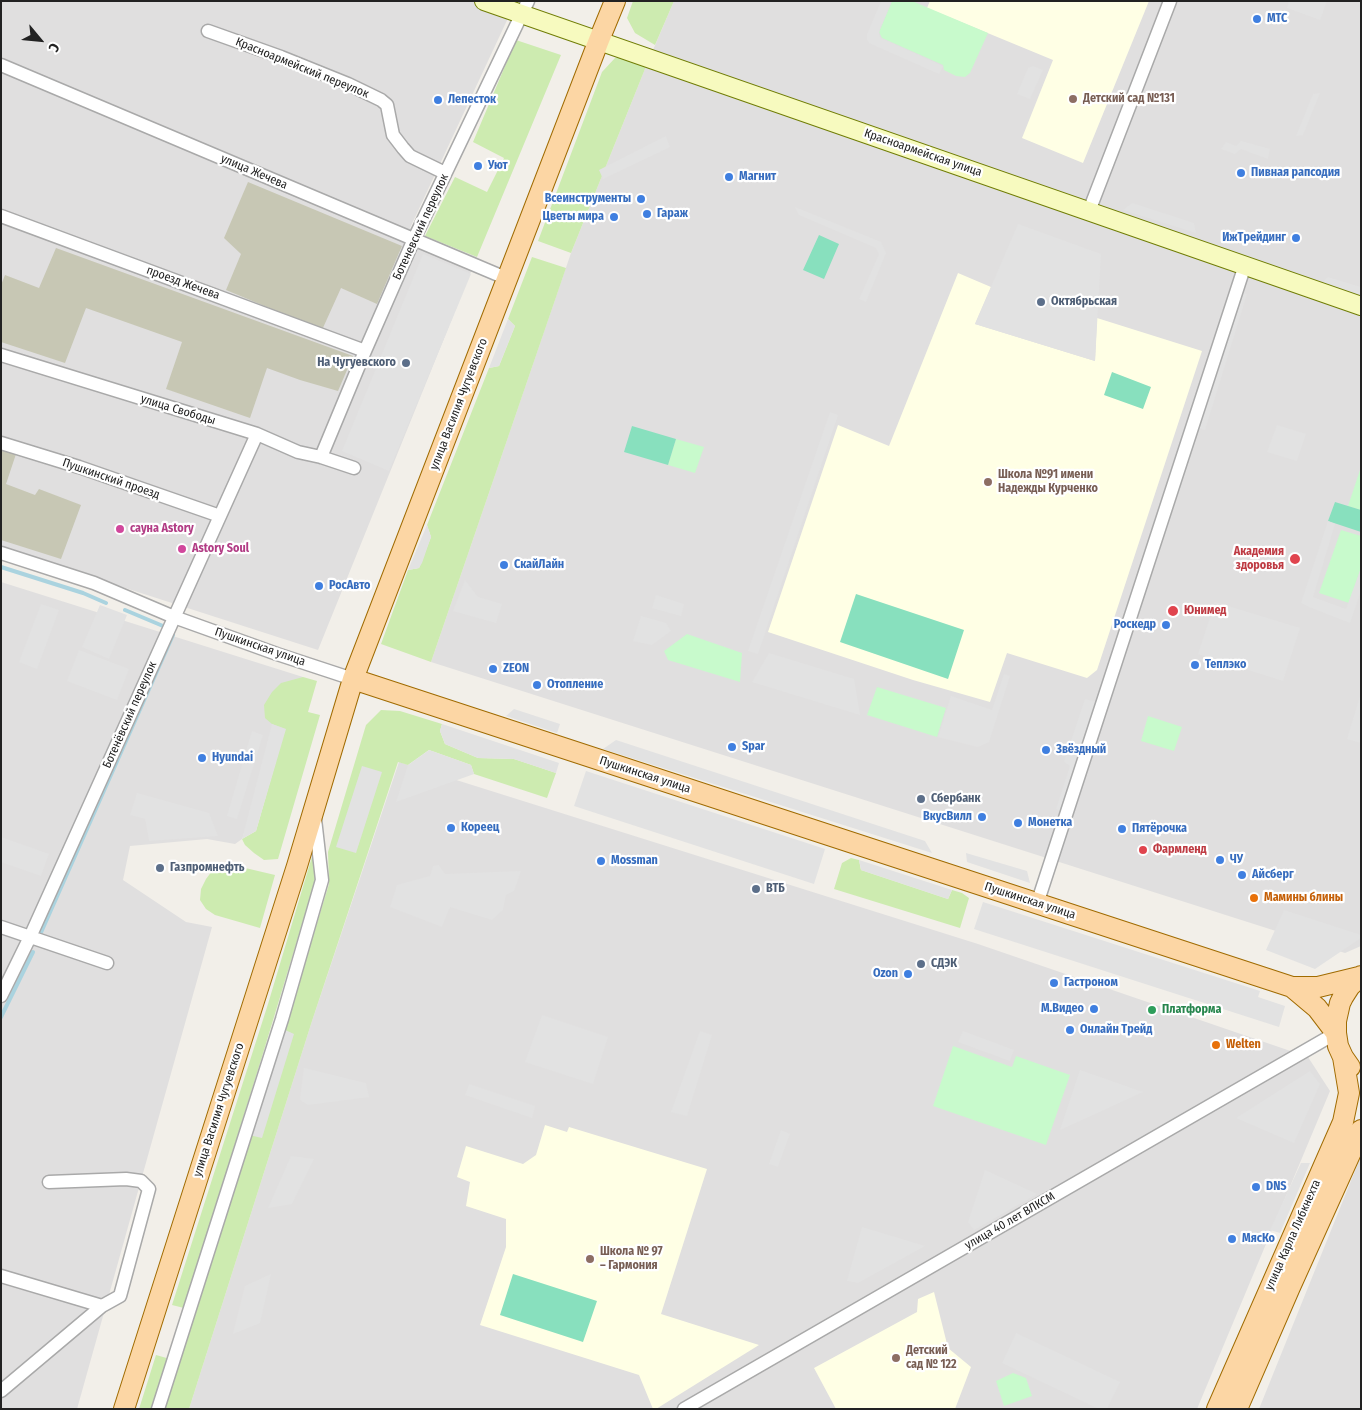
<!DOCTYPE html>
<html>
<head>
<meta charset="utf-8">
<style>
  body { margin:0 }
  #map { position:relative; width:1362px; height:1410px; overflow:hidden; background:#f2efe9; font-family:"Fira Sans Condensed",sans-serif }
  canvas { display:block }
  .frame { position:absolute; inset:0; border:2px solid #222; pointer-events:none }
  .north { position:absolute; left:15px; top:15px; width:50px; height:50px; -webkit-text-stroke:4px #fff; paint-order:stroke; rotate:118deg; font-size:14px; font-weight:700; line-height:20px; text-align:center; color:#222 }
  .north::after { content:''; display:block; margin:auto; width:18px; height:22px; background:#222; clip-path:polygon(50% 0,100% 100%,50% 72%,0 100%) }
</style>
</head>
<body>
<div id="map">
<canvas width="1362" height="1410"></canvas>
<div class="frame"></div>
<div class="north">С</div>
</div>
<script>
const ctx = document.querySelector('canvas').getContext('2d');
ctx.lineJoin = 'round';
function fill(path, color) { ctx.fillStyle = color; ctx.fill(path, 'evenodd'); }
const toPath = rows => new Path2D(rows.map(r => 'M' + r).join(''));
function stroke(path, color, width, dash) { ctx.strokeStyle = color; ctx.lineWidth = width; ctx.lineCap = dash ? 'butt' : 'round'; ctx.setLineDash(dash || []); ctx.stroke(path); }
function drawText(font, color, halo, rows, align = 'center') {
  ctx.font = font + ' "Fira Sans Condensed",sans-serif'; ctx.lineWidth = 4.5; ctx.setLineDash([]); ctx.textBaseline = 'middle'; ctx.strokeStyle = halo; ctx.fillStyle = color; for (const [text, x, y, turn = 0] of rows) {
    ctx.save(); ctx.translate(x, y); ctx.rotate((+turn || 0) * Math.PI / 180); ctx.textAlign = isNaN(turn) ? turn : align; if (halo) ctx.strokeText(text, 0, 0); ctx.fillText(text, 0, 0); ctx.restore();
  }
}
const residential = toPath([
  [1,1,516,1,410,228,425,236,477,257,318,650,1,548],
  [674,1,1361,1,1361,946,1345,953,431,662,571,253,647,64],
  [1,582,303,677,286,729,242,839,235,844,207,839,130,846,123,880,186,922,212,927,77,1409,1,1409],
  [399,762,978,944,1308,1057,1330,1091,1197,1409,189,1409,312,1021],
  [1361,1156,1361,1409,1259,1409]
]);
const education = toPath([
  [930,1,1149,1,1083,163,1022,138,1053,60,927,8],
  [958,273,991,287,975,324,1095,361,1097,318,1202,351,1097,670,1087,678,1007,653,990,702,913,680,768,632,838,425,889,446],
  [545,1125,567,1132,569,1127,707,1169,661,1314,759,1345,656,1409,653,1409,639,1375,480,1325,506,1247,506,1219,466,1206,470,1182,457,1177,466,1146,523,1164,536,1155],
  [934,1292,948,1348,971,1367,955,1409,836,1409,814,1368,917,1312,918,1299]
]);
const construction = toPath([
  [248,182,402,246,377,304,341,288,322,330,226,290,241,254,224,238],
  [56,248,353,356,338,391,300,380,267,368,250,418,166,389,182,342,86,308,65,363,1,342,1,285,5,275,39,288],
  [1,449,16,454,6,484,35,495,39,489,81,505,61,559,1,540]
]);
const grass = toPath([
  [633,1,674,1,655,45,635,33,627,18],
  [516,40,561,55,477,257,425,236,455,177,487,192,504,158,473,142],
  [630,57,647,64,571,253,538,241,602,72,615,58],
  [532,257,566,268,431,662,381,644,408,570,419,568,431,537,427,525,489,368,499,366,515,326,508,319],
  [303,677,317,681,308,712,320,715,278,859,264,860,254,853,245,845,242,839,256,831,285,729,272,724,265,718,264,705,272,692,281,683],
  [381,710,400,711,442,724,440,731,445,744,478,758,514,759,556,773,547,798,474,774,471,765,429,750,408,765,398,762,312,1021,189,1409,164,1409,289,1014,329,884,328,852,366,725],
  [314,850,316,878,261,1060,184,1308,172,1305,268,1004],
  [851,858,859,860,861,870,948,899,952,890,962,893,969,898,960,928,834,889,842,863],
  [224,867,241,867,275,875,260,928,215,915,206,909,200,900,201,889,206,879,212,871],
  [156,1355,170,1359,154,1409,139,1409]
]);
const park = toPath([
  [892,1,912,1,988,33,970,73,965,77,956,76,944,70,943,65,882,38,879,32],
  [676,439,704,447,695,473,668,465],
  [1361,467,1361,510,1348,506],
  [1341,530,1361,536,1361,568,1349,603,1319,593],
  [687,634,742,653,740,682,668,660,664,651],
  [877,687,946,708,937,737,867,715],
  [1148,716,1182,727,1174,751,1141,741],
  [953,1046,1012,1067,1016,1056,1070,1075,1046,1145,933,1106],
  [1013,1373,1026,1378,1032,1396,1004,1406,996,1381]
]);
const pitch = toPath([
  [819,235,839,244,824,279,803,270],
  [1112,372,1151,387,1143,409,1104,395],
  [632,426,676,439,668,465,624,452],
  [1335,502,1361,510,1361,532,1328,521],
  [856,594,964,630,948,679,840,642],
  [513,1274,597,1301,583,1342,500,1315]
]);
const parking = toPath([
  [881,1,892,1,880,29,879,34,880,37,883,39,943,66,939,74,869,43,867,40,867,34],
  [1289,1,1327,1,1320,20,1287,8],
  [1033,66,1043,70,1030,99,1017,94,1028,68],
  [1320,93,1303,135,1296,136,1313,94],
  [666,136,670,147,603,179,599,170],
  [1241,141,1270,149,1268,159,1241,149,1235,154,1221,149,1226,142,1236,146],
  [1132,203,1194,223,1196,233,1123,210],
  [795,207,881,242,886,253,866,302,859,299,879,254,876,248,799,215],
  [1018,224,1101,254,1095,361,975,324],
  [423,254,471,274,389,471,342,451],
  [1328,277,1361,287,1361,296,1321,283],
  [1238,291,1247,294,1205,430,1195,427],
  [508,319,515,326,499,366,489,368],
  [830,412,838,415,758,654,748,651],
  [1277,425,1306,434,1297,461,1267,452],
  [1328,521,1335,524,1313,597,1346,609,1361,568,1361,591,1350,623,1309,607,1301,603],
  [427,525,431,537,422,563,419,568,408,570],
  [465,580,478,597,502,604,496,623,453,611],
  [656,595,684,604,681,616,652,608],
  [1215,602,1300,628,1283,681,1198,654],
  [41,604,59,610,37,669,19,662],
  [100,605,127,615,109,659,82,647],
  [641,616,666,623,671,631,652,645,633,641],
  [79,650,129,669,117,700,67,681],
  [769,653,854,679,860,715,752,682],
  [1004,674,1010,676,989,742,978,747,938,737,951,696,992,710],
  [1361,693,1361,743,1347,739],
  [1085,699,1096,702,1062,812,1056,809,1070,766,1064,762],
  [514,709,560,724,557,733,506,716],
  [272,724,286,729,256,831,242,839],
  [442,724,559,763,556,773,514,759,478,758,445,744,440,731],
  [252,731,263,735,237,819,227,816],
  [616,740,925,841,932,853,603,749],
  [429,750,471,765,474,774,396,802,408,765],
  [362,766,382,772,356,853,336,847],
  [586,771,825,849,814,884,574,806],
  [137,793,209,813,218,836,149,841,145,819,130,815],
  [1,837,49,854,41,876,1,862],
  [966,853,1027,871,1030,883,967,862],
  [859,860,952,890,948,899,861,870],
  [439,865,445,874,521,871,514,891,506,895,503,910,492,920,450,907,442,927,390,907,397,885,430,876,433,866],
  [983,902,1260,991,1258,997,1285,1006,1279,1027,974,929],
  [1284,910,1361,935,1361,938,1315,969,1266,950],
  [542,1015,608,1037,593,1084,525,1062],
  [283,1029,294,1034,262,1138,249,1135],
  [700,1031,712,1035,687,1116,671,1112],
  [963,1031,1014,1050,1010,1061,958,1042],
  [304,1068,366,1083,369,1097,308,1105,300,1100],
  [1080,1070,1143,1092,1060,1130],
  [1310,1071,1320,1084,1294,1143,1236,1118],
  [469,1084,535,1106,532,1118,465,1095],
  [781,1130,790,1134,778,1167,769,1164],
  [291,1156,314,1159,292,1204,268,1208],
  [1301,1163,1310,1163,1280,1233,1270,1230],
  [985,1170,1037,1194,974,1230,968,1222],
  [862,1227,925,1246,858,1283,847,1281],
  [271,1274,260,1323,233,1334,245,1286],
  [1016,1333,1120,1382,1107,1409,1099,1409,1002,1363]
]);
const stream = toPath([
  [1,567,83,593,106,603],
  [125,610,163,626],
  [39,937,173,635],
  [1,1017,33,952]
]);
const street = toPath([
  [208,31,281,57,348,84,381,100,387,105,393,135,403,148,410,156,445,173],
  [1,65,508,279],
  [1089,211,1170,1],
  [1,216,365,351],
  [1,355,257,434,298,452,321,457,354,468],
  [1,443,79,467,220,516],
  [321,457,365,351,414,239,528,1],
  [1,553,94,583,174,617,277,654,353,679],
  [1037,904,1245,265],
  [1,927,107,963],
  [1,996,30,937,257,434],
  [1,1276,102,1306],
  [1,1391,102,1306,120,1296,149,1189,141,1181,126,1179,49,1182],
  [158,1409,282,1019,322,880,315,819],
  [684,1409,1336,1033]
]);
const secondary = toPath([
  [484,1,1361,306]
]);
const primary = toPath([
  [353,679,1292,987,1318,987,1359,977],
  [1292,987,1317,1008,1336,1033],
  [1350,1067,1343,1057,1338,1046,1336,1033,1336,1021,1340,1003,1343,997,1350,986,1361,976],
  [124,1409,297,866,353,679,599,40,615,1],
  [1217,1409,1343,1122,1349,1093,1343,1057],
  [1237,1409,1290,1287,1361,1130]
]);
const markers = [
  [1257,19,5,"#3f7fe0"],
  [1073,99,5,"#8d6e63"],
  [438,100,5,"#3f7fe0"],
  [478,166,5,"#3f7fe0"],
  [1241,173,5,"#3f7fe0"],
  [729,177,5,"#3f7fe0"],
  [641,199,5,"#3f7fe0"],
  [647,214,5,"#3f7fe0"],
  [614,217,5,"#3f7fe0"],
  [1296,238,5,"#3f7fe0"],
  [1041,302,5,"#5c6f8a"],
  [406,363,5,"#5c6f8a"],
  [988,482,5,"#8d6e63"],
  [120,529,5,"#d1479c"],
  [182,549,5,"#d1479c"],
  [1295,559,6,"#e0444e"],
  [504,565,5,"#3f7fe0"],
  [319,586,5,"#3f7fe0"],
  [1173,611,6,"#e0444e"],
  [1166,625,5,"#3f7fe0"],
  [1195,665,5,"#3f7fe0"],
  [493,669,5,"#3f7fe0"],
  [537,685,5,"#3f7fe0"],
  [732,747,5,"#3f7fe0"],
  [1046,750,5,"#3f7fe0"],
  [202,758,5,"#3f7fe0"],
  [921,799,5,"#5c6f8a"],
  [982,817,5,"#3f7fe0"],
  [1018,823,5,"#3f7fe0"],
  [451,828,5,"#3f7fe0"],
  [1122,829,5,"#3f7fe0"],
  [1143,850,5,"#e0444e"],
  [1220,860,5,"#3f7fe0"],
  [601,861,5,"#3f7fe0"],
  [160,868,5,"#5c6f8a"],
  [1242,875,5,"#3f7fe0"],
  [756,889,5,"#5c6f8a"],
  [1254,898,5,"#e8710a"],
  [921,964,5,"#5c6f8a"],
  [908,974,5,"#3f7fe0"],
  [1054,983,5,"#3f7fe0"],
  [1094,1009,5,"#3f7fe0"],
  [1152,1010,5,"#2e9e5b"],
  [1070,1030,5,"#3f7fe0"],
  [1216,1045,5,"#e8710a"],
  [1256,1187,5,"#3f7fe0"],
  [1232,1239,5,"#3f7fe0"],
  [590,1259,5,"#8d6e63"],
  [896,1358,5,"#8d6e63"]
];
const shopNames = [
  ["МТС",1267,19],
  ["Лепесток",448,100],
  ["Уют",488,166],
  ["Пивная рапсодия",1251,173],
  ["Магнит",739,177],
  ["Всеинструменты",631,199,"right"],
  ["Гараж",657,214],
  ["Цветы мира",604,217,"right"],
  ["ИжТрейдинг",1286,238,"right"],
  ["СкайЛайн",514,565],
  ["РосАвто",329,586],
  ["Роскедр",1156,625,"right"],
  ["Теплэко",1205,665],
  ["ZEON",503,669],
  ["Отопление",547,685],
  ["Spar",742,747],
  ["Звёздный",1056,750],
  ["Hyundai",212,758],
  ["ВкусВилл",972,817,"right"],
  ["Монетка",1028,823],
  ["Кореец",461,828],
  ["Пятёрочка",1132,829],
  ["ЧУ",1230,860],
  ["Mossman",611,861],
  ["Айсберг",1252,875],
  ["Ozon",898,974,"right"],
  ["Гастроном",1064,983],
  ["М.Видео",1084,1009,"right"],
  ["Онлайн Трейд",1080,1030],
  ["DNS",1266,1187],
  ["МясКо",1242,1239]
];
const streetNames = [
  ["Красноармейский переулок",302,68,22],
  ["Красноармейская улица",923,153,19],
  ["улица Жечева",254,172,23],
  ["Ботеневский переулок",421,227,-65],
  ["проезд Жечева",183,283,20],
  ["улица Василия Чугуевского",459,404,-69],
  ["улица Свободы",178,410,17],
  ["Пушкинский проезд",111,479,19],
  ["Пушкинская улица",260,647,19],
  ["Ботенёвский переулок",130,715,-66],
  ["Пушкинская улица",645,775,18],
  ["Пушкинская улица",1030,901,18],
  ["улица Василия Чугуевского",219,1110,-72],
  ["улица 40 лет ВЛКСМ",1010,1221,-30],
  ["улица Карла Либкнехта",1293,1235,-66]
];
const educationNames = [
  ["Детский сад №131",1083,99],
  ["Школа №91 имени",998,475],
  ["Надежды Курченко",998,489],
  ["Школа № 97",600,1252],
  ["– Гармония",600,1266],
  ["Детский",906,1351],
  ["сад № 122",906,1365]
];
const serviceNames = [
  ["Октябрьская",1051,302],
  ["На Чугуевского",396,363,"right"],
  ["Сбербанк",931,799],
  ["Газпромнефть",170,868],
  ["ВТБ",766,889],
  ["СДЭК",931,964]
];
const hotelNames = [
  ["сауна Astory",130,529],
  ["Astory Soul",192,549]
];
const healthNames = [
  ["Академия",1284,552,"right"],
  ["здоровья",1284,566,"right"],
  ["Юнимед",1184,611],
  ["Фармленд",1153,850]
];
const foodNames = [
  ["Мамины блины",1264,898],
  ["Welten",1226,1045]
];
const leisureNames = [
  ["Платформа",1162,1010]
];
fill(residential, '#e0dfdf');
fill(education, '#ffffe5');
fill(construction, '#c7c7b4');
fill(grass, '#cdebb0');
fill(park, '#c8facc');
fill(pitch, '#88e0be');
fill(parking, '#e2e2e2');
stroke(stream, '#aad3df', 4);
stroke(street, '#a9a9a9', 15);
stroke(secondary, '#707d05', 20);
stroke(primary, '#a06b00', 22);
stroke(street, '#fff', 12);
stroke(secondary, '#f7fabf', 18);
stroke(primary, '#fcd6a4', 20);
for (const [x, y, r, color] of markers) { const dot = new Path2D(); dot.arc(x, y, r, 0, 2 * Math.PI); ctx.fillStyle = color; ctx.fill(dot); stroke(dot, '#fff', 2); }
drawText('bold 12px', '#366cbe', '#fff', shopNames, 'left');
drawText('12px', '#222', '#fff', streetNames);
drawText('bold 12px', '#785e54', '#fff', educationNames, 'left');
drawText('bold 12px', '#4e5e75', '#fff', serviceNames, 'left');
drawText('bold 12px', '#b23c85', '#fff', hotelNames, 'left');
drawText('bold 12px', '#be3a42', '#fff', healthNames, 'left');
drawText('bold 12px', '#c56008', '#fff', foodNames, 'left');
drawText('bold 12px', '#27864d', '#fff', leisureNames, 'left');
</script>
</body>
</html>
